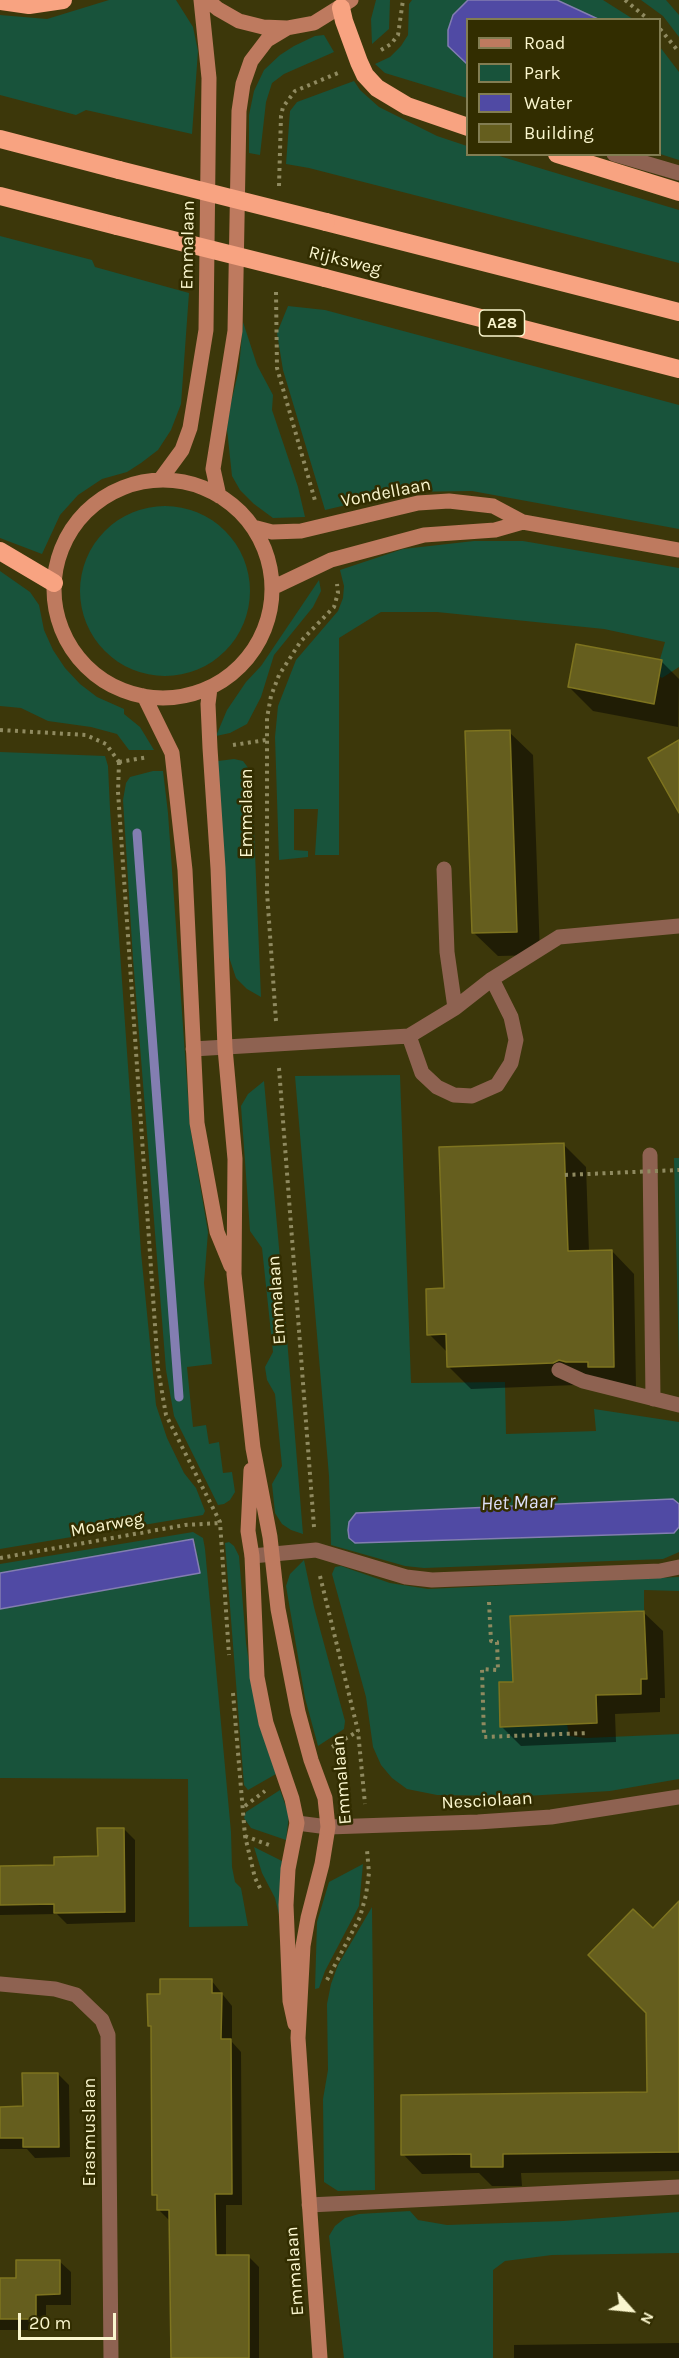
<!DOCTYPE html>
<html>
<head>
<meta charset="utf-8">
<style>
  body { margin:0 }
  #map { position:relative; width:679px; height:2358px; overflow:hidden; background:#3c370a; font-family:Karla,sans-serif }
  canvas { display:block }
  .legend { position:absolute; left:466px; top:18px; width:195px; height:138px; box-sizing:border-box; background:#322d00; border:2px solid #827d52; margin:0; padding:8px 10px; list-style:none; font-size:18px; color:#faf6ce }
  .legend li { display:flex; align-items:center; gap:12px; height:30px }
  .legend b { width:30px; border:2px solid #827d52 }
  .north { position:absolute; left:601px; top:2280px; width:60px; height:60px; -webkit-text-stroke:4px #322d00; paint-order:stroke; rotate:117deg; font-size:16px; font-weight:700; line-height:24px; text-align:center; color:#faf6ce }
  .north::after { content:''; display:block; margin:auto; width:21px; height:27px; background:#faf6ce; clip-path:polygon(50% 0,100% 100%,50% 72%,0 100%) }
  .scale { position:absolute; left:18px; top:2313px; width:98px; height:27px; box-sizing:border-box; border:3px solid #faf6ce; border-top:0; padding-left:8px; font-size:18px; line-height:21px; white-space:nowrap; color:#faf6ce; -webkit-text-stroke:4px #322d00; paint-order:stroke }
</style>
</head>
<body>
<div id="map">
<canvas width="679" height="2358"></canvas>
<ul class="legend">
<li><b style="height:8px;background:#be7a5f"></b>Road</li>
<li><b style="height:16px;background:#18533b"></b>Park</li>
<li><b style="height:16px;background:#504aa4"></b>Water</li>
<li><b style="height:16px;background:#655e1e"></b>Building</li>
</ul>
<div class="north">N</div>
<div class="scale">20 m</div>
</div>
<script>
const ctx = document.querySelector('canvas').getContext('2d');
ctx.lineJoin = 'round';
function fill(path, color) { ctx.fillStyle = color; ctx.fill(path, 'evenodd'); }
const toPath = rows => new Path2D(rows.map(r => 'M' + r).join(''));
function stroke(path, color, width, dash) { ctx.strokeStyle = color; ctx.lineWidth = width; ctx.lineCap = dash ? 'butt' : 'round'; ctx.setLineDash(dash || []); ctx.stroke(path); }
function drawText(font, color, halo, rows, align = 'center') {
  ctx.font = font + ' Karla,sans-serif'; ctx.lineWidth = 5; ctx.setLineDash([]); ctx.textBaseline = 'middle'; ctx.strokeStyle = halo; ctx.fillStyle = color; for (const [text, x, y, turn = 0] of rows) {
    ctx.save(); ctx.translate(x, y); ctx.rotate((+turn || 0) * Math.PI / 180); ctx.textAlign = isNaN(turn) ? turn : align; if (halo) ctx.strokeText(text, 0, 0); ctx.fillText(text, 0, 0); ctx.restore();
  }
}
const green = toPath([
  [109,0,176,0,193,27,198,51,192,134,86,110,76,115,0,95,0,15,47,19],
  [376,0,390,0,389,29,372,44,371,19],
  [412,0,603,0,633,19,468,20,467,98,385,73,375,64,390,57,401,46,408,35,409,4],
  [641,0,666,0,679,15,679,37,663,16],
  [324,35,334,52,284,74,272,83,266,102,260,155,249,153,249,115,254,91,264,70,280,55,294,46,315,36],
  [660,47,679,72,679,160,660,154],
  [354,81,360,90,379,107,437,136,467,146,468,154,496,155,679,210,679,263,309,168,286,164,290,111,297,102],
  [0,236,92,260,95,267,189,293,181,404,171,430,158,450,141,463,127,472,102,479,78,495,60,515,42,554,0,538],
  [288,306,325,310,679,405,679,529,472,491,402,492,325,510,283,370,277,333],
  [243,322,257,365,273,395,272,410,298,487,305,517,273,518,254,504,240,490,232,476,227,429,230,407,239,369],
  '80 591a85 85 0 1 1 170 0a85 85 0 1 1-170 0Z',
  [474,541,523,541,679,568,679,667,662,678,656,673,665,642,604,629,437,612,381,612,339,638,339,855,315,855,318,809,294,809,294,850,308,851,308,857,279,860,275,737,278,706,296,660,338,611,343,598,344,586,340,570,403,549],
  [0,571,30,592,39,605,44,630,53,650,65,668,80,684,97,697,124,709,124,714,140,727,154,750,129,750,117,734,91,727,48,721,21,708,0,706],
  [319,580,321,591,313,607,274,655,261,697,247,724,230,733,216,736,227,710,246,682,261,666],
  [0,752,105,756,108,766,110,809,141,1252,156,1405,167,1438,184,1473,196,1488,205,1511,203,1515,0,1549],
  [234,759,243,761,249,769,252,781,261,997,247,989,236,978,225,945,218,761],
  [153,771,163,771,168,813,190,1126,208,1232,204,1283,212,1364,187,1367,193,1427,206,1425,209,1444,219,1442,223,1473,232,1472,235,1492,230,1500,224,1504,218,1505,174,1416,166,1370,133,959,123,800,126,783,130,777],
  [400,1075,411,1383,505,1382,506,1434,596,1431,594,1409,679,1422,679,1504,673,1499,356,1513,349,1538,355,1543,674,1533,679,1527,679,1552,677,1553,663,1559,424,1568,405,1566,331,1545,329,1476,295,1076],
  [264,1081,285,1314,303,1534,291,1530,282,1524,275,1513,272,1484,282,1466,275,1394,267,1380,265,1367,273,1352,262,1248,250,1231,241,1106,248,1094],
  [674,1158,679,1158,679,1360],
  [193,1532,203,1538,205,1549,231,1832,232,1867,235,1882,241,1888,248,1926,189,1927,188,1779,0,1778,0,1609,200,1573,194,1539,0,1573,0,1564],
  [229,1542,234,1546,239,1556,246,1643,258,1721,276,1774,248,1790,244,1785,225,1543],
  [304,1560,314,1607,345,1721,344,1729,318,1746,305,1698,286,1586,290,1574],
  [341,1566,390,1583,428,1589,679,1577,679,1591,644,1590,644,1611,511,1616,513,1682,499,1683,501,1727,567,1724,569,1736,586,1738,679,1734,679,1779,610,1791,526,1796,437,1795,407,1789,392,1778,381,1765,373,1747,366,1697,332,1574,335,1567],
  [280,1790,289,1815,286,1840,251,1828,244,1818,246,1812],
  [254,1847,282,1861,281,1923,275,1898,262,1873],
  [363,1864,359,1906,325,1971,319,1988,315,1989,317,1922,329,1882],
  [372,1907,375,2190,338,2191,324,2182,323,2099,328,2070,327,2004,331,1984,338,1965],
  [410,2211,418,2220,447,2225,563,2221,679,2212,679,2253,552,2255,505,2261,493,2270,493,2358,344,2358,329,2236,335,2226,345,2218,359,2214]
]);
const water = toPath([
  [468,0,557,0,598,19,468,20,467,64,448,46,448,30,453,15,468,0],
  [673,1499,679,1504,679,1527,674,1533,355,1543,349,1538,348,1530,349,1522,356,1513,673,1499],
  [193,1539,200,1573,0,1609,0,1573,193,1539]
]);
const shadow = toPath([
  [662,662,679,679,678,727,593,711,569,687],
  [509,732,533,755,540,955,498,956,474,933],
  [563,1144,586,1167,589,1252,612,1251,634,1274,636,1389,576,1385,471,1389,448,1366,448,1353,429,1334,446,1290],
  [643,1612,663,1631,665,1698,660,1698,660,1712,615,1714,616,1742,521,1746,502,1727,514,1683],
  [124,1829,135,1840,135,1922,67,1924,57,1914,0,1915,0,1868,55,1867,99,1858],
  [679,1916,679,2171,521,2173,522,2186,492,2186,479,2173,422,2174,403,2154,649,2093,653,1930],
  [211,1980,232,2006,232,2042,241,2052,242,2205,226,2205,226,2256,248,2256,259,2267,259,2358,172,2358,171,2222,159,2210,159,2199,153,2194,152,2028,149,2025,161,1995],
  [58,2074,69,2085,70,2157,35,2158,27,2149,0,2149,0,2108,25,2108],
  [59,2261,71,2272,71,2305,46,2305,46,2330,0,2330,0,2279,18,2279],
  [679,2343,679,2358,514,2358,514,2345]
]);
const stream = toPath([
  [137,833,179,1397]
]);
const building = toPath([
  [576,644,662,660,654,704,568,687,576,644],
  [510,730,517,932,472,933,465,731,510,730],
  [679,740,679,813,648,758,679,740],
  [564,1143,568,1251,612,1250,614,1367,588,1367,588,1362,566,1362,559,1360,553,1363,447,1367,446,1334,427,1335,426,1289,444,1288,439,1147,564,1143],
  [644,1611,647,1679,641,1679,641,1694,596,1695,597,1723,500,1727,499,1682,513,1682,510,1616,644,1611],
  [97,1828,124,1828,125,1912,54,1913,54,1904,0,1905,0,1866,54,1865,54,1857,98,1856,97,1828],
  [679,1901,679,2152,503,2154,503,2167,471,2167,471,2154,401,2155,401,2095,647,2092,646,2013,588,1955,633,1909,653,1928,679,1901],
  [160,1979,212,1979,212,1993,222,1993,221,2039,231,2039,232,2194,215,2194,216,2255,249,2255,249,2358,171,2358,169,2210,157,2210,157,2195,152,2195,151,2026,148,2026,147,1994,160,1994,160,1979],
  [22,2073,58,2073,59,2147,23,2147,23,2138,0,2138,0,2107,23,2106,22,2073],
  [16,2260,60,2260,60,2294,36,2295,36,2319,0,2319,0,2278,16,2278,16,2260]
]);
const path = toPath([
  [625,0,649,20],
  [660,29,679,52],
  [381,50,391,44,398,35,403,0],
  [279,186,281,116,283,107,295,91,338,73],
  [276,292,277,368,316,504],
  [0,730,86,735,106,744,119,762],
  [233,745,266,740],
  [119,762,118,792,158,1369,166,1415,220,1522,229,1655],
  [119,762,148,757],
  [276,1021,267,892,267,718,271,696,279,675,301,641,334,607,338,593,337,584],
  [279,1068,314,1527],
  [0,1558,185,1525,220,1523],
  [320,1576,358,1731,365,1804],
  [489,1602,491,1641,497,1642,498,1670,482,1669,484,1737,588,1733],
  [233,1693,245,1836,255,1878,262,1892],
  [332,1747,358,1731],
  [245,1806,265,1791],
  [245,1836,269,1845],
  [327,1980,360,1917,366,1895,369,1873,367,1850]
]);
const lane = toPath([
  [614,154,679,173],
  [455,1008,492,979,559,937,679,926],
  [409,1036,422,1073,437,1087,454,1095,472,1096,497,1085,511,1063,516,1040,511,1017,492,979],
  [193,1049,409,1036,455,1008,447,952,444,869],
  [650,1155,653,1399],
  [559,1370,583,1381,679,1405],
  [252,1556,316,1550,406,1577,432,1580,660,1571,679,1567],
  [309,2205,679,2187]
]);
const street = toPath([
  [297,1823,328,1827,478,1822,551,1817,679,1797],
  [0,1984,55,1989,76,1995,102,2020,108,2035,111,2358]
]);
const secondary = toPath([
  [207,0,218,9,239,21,263,27,287,28,314,23,351,0],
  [160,480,182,450,190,428,206,330,209,78,201,0],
  '54 589a109 109 0 1 1 218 0a109 109 0 1 1-218 0Z',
  [219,496,213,469,235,331,239,111,243,84,251,61,267,40,287,28],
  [253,527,272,532,301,531,418,503,449,501,493,506,523,522,679,550],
  [272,588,331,560,424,535,495,530,523,522],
  [210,688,208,704,210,748,218,868,225,1048,235,1159,234,1274,253,1448,270,1537,278,1609,298,1712,311,1760,325,1798,328,1827,322,1864,308,1918,303,1946,298,2038,320,2358],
  [144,696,172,753,185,870,197,1123,217,1232,231,1266],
  [251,1470,248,1531,252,1556,257,1677,266,1723,292,1799,297,1823,288,1869,286,1905,290,2001,295,2024]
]);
const highway = toPath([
  [0,1,29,5,63,0],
  [341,8,344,21,359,62,365,75,377,88,407,106,468,127],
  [0,139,119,170],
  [557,154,679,192],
  [0,196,117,226],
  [326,222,679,312],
  [325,278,679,369],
  [0,551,54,583]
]);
const pathBridge = toPath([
  [565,1175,679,1170]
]);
const highwayBridge = toPath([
  [119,170,326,222],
  [117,226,325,278]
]);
const shields = [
  [502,323,45]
];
const shieldNames = [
  ["A28",502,323]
];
const streetNames = [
  ["Emmalaan",188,245,-89],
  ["Rijksweg",345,261,14],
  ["Vondellaan",386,493,-11],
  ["Emmalaan",247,813,-90],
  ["Emmalaan",277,1300,-94],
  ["Moarweg",107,1525,-10],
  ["Emmalaan",342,1780,-95],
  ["Nesciolaan",487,1801,-3],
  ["Erasmuslaan",90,2132,-90],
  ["Emmalaan",295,2271,-94]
];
const waterNames = [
  ["Het Maar",518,1503,-2]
];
fill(green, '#18533b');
fill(water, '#504aa4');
stroke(water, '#837eb1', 1.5);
fill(shadow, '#0007');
stroke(stream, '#837eb1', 9);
fill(building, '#655e1e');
stroke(building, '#7e741f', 1.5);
stroke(path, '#8f8a60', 4, [3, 4.5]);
stroke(lane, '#8e6251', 15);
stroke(street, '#8e6251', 15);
stroke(secondary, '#be7a5f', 15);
stroke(highway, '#f8a381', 18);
stroke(pathBridge, '#8f8a60', 4, [3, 4.5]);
stroke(highwayBridge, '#f8a381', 18);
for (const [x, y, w] of shields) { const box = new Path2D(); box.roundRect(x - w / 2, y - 13, w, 26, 4.5); ctx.fillStyle = '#322d00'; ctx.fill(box); stroke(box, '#faf6ce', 1.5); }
drawText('bold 16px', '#faf6ce', null, shieldNames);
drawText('18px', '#faf6ce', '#322d00', streetNames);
drawText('italic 20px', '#dee0f9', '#322d00', waterNames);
</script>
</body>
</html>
